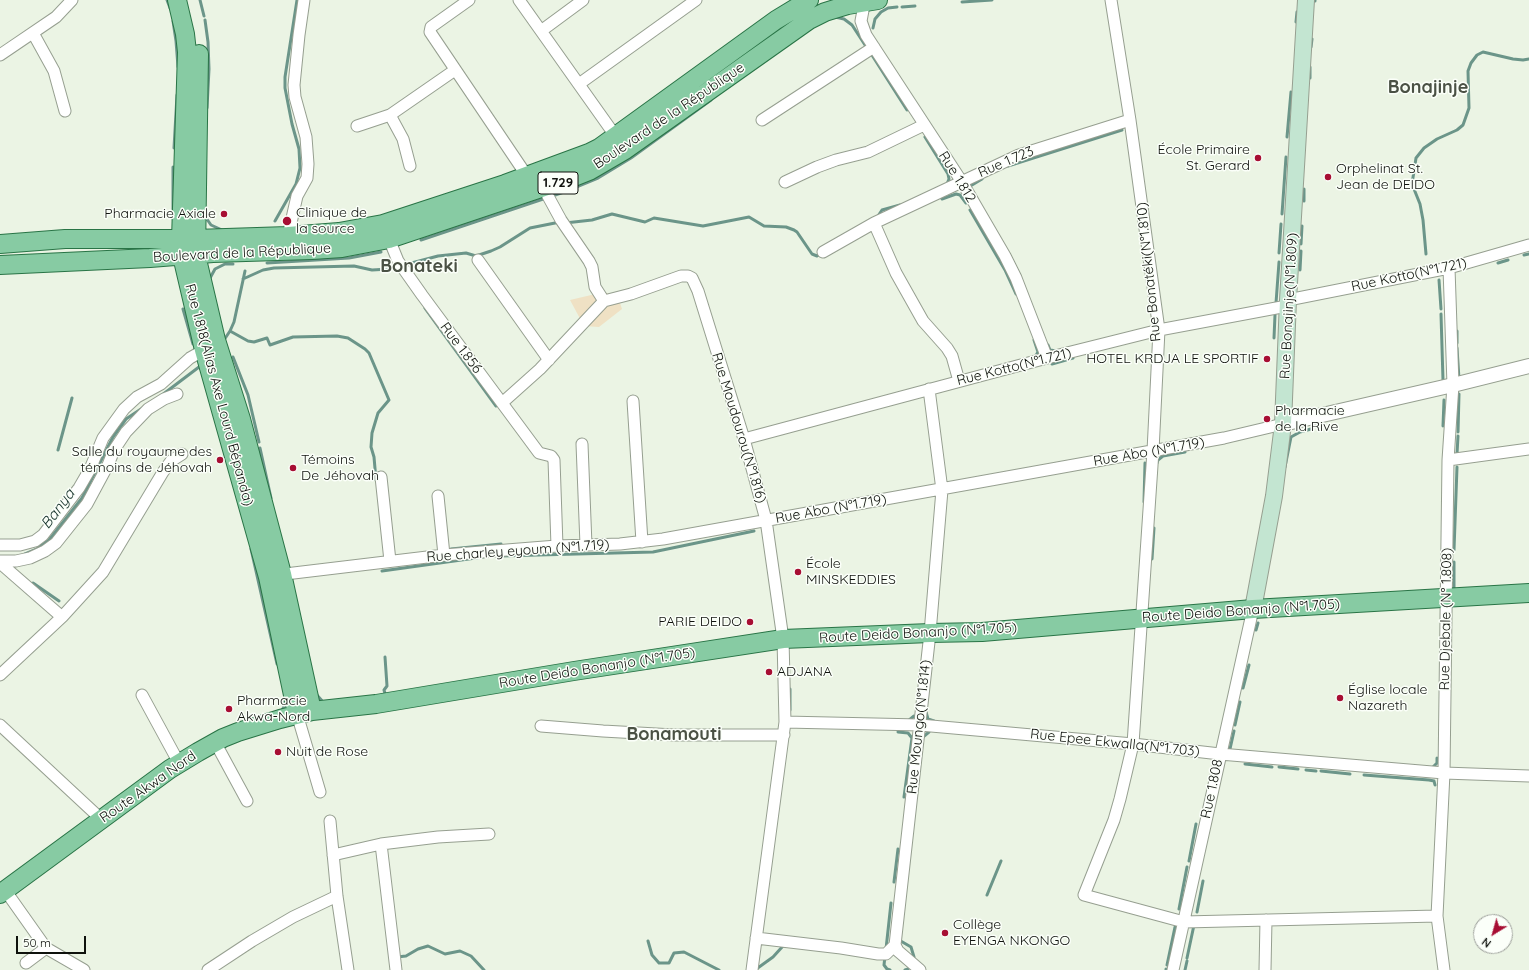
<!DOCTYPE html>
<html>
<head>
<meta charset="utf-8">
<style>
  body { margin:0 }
  #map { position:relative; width:1529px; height:970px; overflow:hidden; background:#ebf4e4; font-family:Quicksand,sans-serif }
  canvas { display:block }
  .north { position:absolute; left:1473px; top:914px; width:40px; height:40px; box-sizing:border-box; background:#fbfff9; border:1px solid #9da09b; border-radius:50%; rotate:217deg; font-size:11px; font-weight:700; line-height:16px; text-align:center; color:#0f120d }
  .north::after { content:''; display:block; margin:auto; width:14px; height:18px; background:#a70e33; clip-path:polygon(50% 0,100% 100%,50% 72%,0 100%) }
  .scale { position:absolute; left:16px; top:936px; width:70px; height:18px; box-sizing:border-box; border:2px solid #0f120d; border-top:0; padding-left:5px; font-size:12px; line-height:14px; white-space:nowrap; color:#0f120d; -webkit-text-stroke:3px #fbfff9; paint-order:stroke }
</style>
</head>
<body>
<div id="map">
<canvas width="1529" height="970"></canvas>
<div class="north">N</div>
<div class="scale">50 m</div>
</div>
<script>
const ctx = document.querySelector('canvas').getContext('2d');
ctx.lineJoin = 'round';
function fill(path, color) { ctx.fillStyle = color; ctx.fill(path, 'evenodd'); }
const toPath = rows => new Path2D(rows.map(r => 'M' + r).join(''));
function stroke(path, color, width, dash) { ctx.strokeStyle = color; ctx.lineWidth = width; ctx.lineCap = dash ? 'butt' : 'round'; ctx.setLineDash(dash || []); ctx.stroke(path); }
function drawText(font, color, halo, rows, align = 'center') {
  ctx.font = font + ' Quicksand,sans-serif'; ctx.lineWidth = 3; ctx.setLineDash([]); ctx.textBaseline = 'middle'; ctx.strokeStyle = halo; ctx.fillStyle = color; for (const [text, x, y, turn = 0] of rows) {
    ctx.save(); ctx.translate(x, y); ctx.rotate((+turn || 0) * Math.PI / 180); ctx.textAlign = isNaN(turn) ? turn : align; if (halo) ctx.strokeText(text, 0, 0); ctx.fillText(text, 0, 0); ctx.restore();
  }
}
const green = toPath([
  [604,292,618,297,622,309,599,327,584,326,570,300]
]);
const stream = toPath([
  [167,0,170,8],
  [200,0,204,16],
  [1315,1,1315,0],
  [962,2,992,0],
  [902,7,915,6],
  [835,17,844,19,852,25,867,48],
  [205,20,208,42,209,69,207,108],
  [173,21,176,41,178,67],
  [1296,22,1297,12],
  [873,28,875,19,881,12,888,8,897,7],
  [1311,47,1312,39],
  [870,52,907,110],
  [1310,78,1310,67],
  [925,137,948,174,949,179,947,184],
  [1287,137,1291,92],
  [174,148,177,95],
  [1008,166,1122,130],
  [173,167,173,219],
  [972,185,982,179],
  [942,199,956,194,960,195,966,203],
  [1304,201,1304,189],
  [970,210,1005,270,1016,294],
  [1282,214,1286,157],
  [204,215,211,225,222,230],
  [878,216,882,210,900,205],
  [275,221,296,184,300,168,299,149,292,124,285,88,285,77,297,0],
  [565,223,592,220,612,214,645,222,654,218,703,226,749,217,764,226,786,227,794,230,797,232,812,254,817,256,822,253],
  [421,240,564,192,598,178,631,158,711,100],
  [1301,244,1302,226],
  [1279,253,1281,224],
  [1426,254,1423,220,1420,204,1412,184,1416,158,1424,148,1437,139,1457,130,1463,125,1469,108,1468,71,1471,63,1477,55,1483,52,1513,59,1523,60,1529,59],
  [1524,255,1529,254],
  [267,263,349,258,381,252],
  [1498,263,1508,260],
  [404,265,438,256,466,253,476,256,491,251,500,247,530,228,560,222],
  [1300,270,1301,251],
  [243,279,263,270,274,268,354,266,372,270,389,269,398,267],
  [209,280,215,269,225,264,233,264],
  [1439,280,1441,309],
  [1276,303,1279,262],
  [425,308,496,406],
  [183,309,193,344],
  [1441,314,1443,380],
  [230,331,248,341,254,342,267,338,270,345,293,337,337,336,348,338,365,349,369,353,389,400,378,413,372,433,371,447,374,457,376,480],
  [1457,331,1457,343],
  [1274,338,1275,315],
  [224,340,230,331,234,322,245,271],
  [1034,340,1038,352,1035,357],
  [1048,345,1050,350,1057,351],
  [1457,348,1459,379],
  [233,357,248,395,259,442],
  [1052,364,1073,358],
  [162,395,199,367],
  [1443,426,1444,400],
  [1458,432,1459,394],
  [260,448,271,498],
  [58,450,72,398],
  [1457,454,1458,436],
  [1157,463,1158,460,1163,456,1185,452],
  [1285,467,1291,437,1300,432,1311,429],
  [1144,502,1145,463],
  [251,549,277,664],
  [451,549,501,544],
  [1454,550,1457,467],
  [25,554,37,549,49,540,82,498,113,437,126,419,141,409],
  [500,556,653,552,754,531],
  [1152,559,1154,528],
  [382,571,483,557],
  [33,583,59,601],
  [1454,588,1454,562],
  [1256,630,1258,623],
  [385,657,387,686,384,690,386,697],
  [1243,688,1249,665],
  [790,689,790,710],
  [316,694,324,703],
  [281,712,285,705,285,699],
  [926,712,928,719,934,721],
  [908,721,914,716],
  [1235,725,1240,702],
  [898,732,908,733,912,738,904,797],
  [923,737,929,732],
  [1230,749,1234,731],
  [1245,764,1272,767],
  [1279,767,1298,769],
  [1432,768,1437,763,1437,758],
  [1306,770,1316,771],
  [1321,771,1350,774],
  [1364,775,1429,780,1434,781,1435,785],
  [1189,861,1196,824],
  [894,882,898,849],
  [987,895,1001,861],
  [1179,909,1187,867],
  [1197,912,1203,881],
  [899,940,911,947,914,957,913,960],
  [648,941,652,955,659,963,669,963,674,953,684,952,719,970],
  [886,949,891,903],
  [885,956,884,965,887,969,890,970],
  [397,957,406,956,418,949,428,946,445,954,460,951,471,956,484,970],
  [1187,958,1194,925],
  [1167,965,1175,927],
  [755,970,773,957,783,946,786,945],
  [905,970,908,969],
  [1166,970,1166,969],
  [1185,970,1187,961]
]);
const minor = toPath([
  [469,0,431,27,430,32,527,176],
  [519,0,619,141],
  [865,0,861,21,866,35,962,182,1005,256,1016,278,1047,358],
  [1111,0,1130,120,1159,330,1153,451,1133,744,1120,799,1114,820,1084,895,1184,922,1437,916],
  [541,31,583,0],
  [33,33,54,71,65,111],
  [0,55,56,17,72,0],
  [579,84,696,0],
  [390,115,403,139,410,166],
  [762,120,874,47],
  [357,126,390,115,455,70],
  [785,182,817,167,836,160,868,152,924,125],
  [543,187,561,220,589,261,592,267,595,287,604,301],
  [874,223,896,273,923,321,947,348,952,356,959,381],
  [288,236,297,196,307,178,308,164,306,137,295,97,294,85,299,35,304,0],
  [389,239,398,261,422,295,539,453,551,456,554,460,557,546],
  [823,252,874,223,1019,155,1130,120],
  [478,260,549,360],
  [1288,300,1449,268,1529,245],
  [604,301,631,294,681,276,688,276,692,278,698,291,744,439,766,520,783,639,785,722,752,970],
  [633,401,642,542],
  [502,403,540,369,604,301],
  [744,439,1047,358,1159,330,1287,306],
  [582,444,586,545],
  [1448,460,1529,449],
  [381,477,390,561],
  [438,496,444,555],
  [0,545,20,545,35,541,43,535,79,488,90,469,103,438,124,409,137,397,161,384,190,358,204,350],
  [0,561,16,561,30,558,45,551,56,543,87,504,108,465,114,450,126,432,148,409,164,399,177,394],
  [0,563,62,617,0,675],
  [277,575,444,555,557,546,620,544,663,539,1224,438,1283,424],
  [62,617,103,572,163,472,171,461,182,454],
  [142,695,179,763],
  [297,714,320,792],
  [785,722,920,725,1133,744,1220,754,1444,773,1529,776],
  [0,725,101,819],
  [541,726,603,731,674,735,784,735],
  [215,742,247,801],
  [330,821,337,896,348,970],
  [381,844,396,970],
  [333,855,381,844,438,837,489,834],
  [5,890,46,948,84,970],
  [756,938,841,948,878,954,886,954,895,945],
  [895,945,930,633,942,490,929,389],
  [895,945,898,951,920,970],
  [26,963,46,948],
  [208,970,252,941,293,917,337,896],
  [1173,970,1253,609],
  [1265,970,1266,920],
  [1444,970,1437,916,1444,773,1448,460,1453,385,1449,268]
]);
const tertiary = toPath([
  [1283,424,1453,385,1529,366]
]);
const secondary = toPath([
  [1253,609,1274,496,1283,424,1288,300,1306,0]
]);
const primary = toPath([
  [177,0,185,34,187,52,181,239,182,256,204,350,268,577,297,714],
  [199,54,196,255,216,340,241,419,282,574,312,711],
  [0,244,65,239,195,239,288,236,339,232,383,224,505,184,589,153,599,148,776,20,809,0],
  [0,265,150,258,213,253,312,250,342,248,389,239,574,177,589,171,625,150,809,20,825,12,848,5,878,0],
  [0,894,170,769,198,752,223,738,238,732,280,719,312,711,376,704,574,671,783,639,930,633,982,632,1253,609,1529,593]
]);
const markers = [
  [1258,158,4,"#a70e33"],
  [1328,177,4,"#a70e33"],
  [224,214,4,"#a70e33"],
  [287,221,5,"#a70e33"],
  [1267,359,4,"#a70e33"],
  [1267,419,4,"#a70e33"],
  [220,460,4,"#a70e33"],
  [293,468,4,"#a70e33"],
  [798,572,4,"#a70e33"],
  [750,622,4,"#a70e33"],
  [769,672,4,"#a70e33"],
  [1340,698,4,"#a70e33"],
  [229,709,4,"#a70e33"],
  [278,752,4,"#a70e33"],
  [945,933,4,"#a70e33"]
];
const shields = [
  [558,183,40]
];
const shieldNames = [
  ["1.729",558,183]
];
const streetNames = [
  ["Boulevard de la République",669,116,-34],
  ["Rue 1.723",1006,162,-23],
  ["Rue 1.812",957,177,58],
  ["Boulevard de la République",242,253,-3],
  ["Rue Bonatéki(N°1.810)",1149,272,-96],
  ["Rue Kotto(N°1.721)",1409,275,-12],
  ["Rue Bonajinje(N°1.809)",1289,306,-87],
  ["Rue 1.856",461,348,53],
  ["Rue Kotto(N°1.721)",1014,367,-14],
  ["Rue 1.818(Alias Axe Lourd Bépanda)",219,395,75],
  ["Rue Moudourou(N°1.816)",739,428,73],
  ["Rue Abo (N°1.719)",1149,452,-10],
  ["Rue Abo (N°1.719)",831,509,-10],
  ["Rue charley eyoum (N°1.719)",518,551,-4],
  ["Route Deido Bonanjo (N°1.705)",1241,611,-4],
  ["Rue Djebale (N° 1.808)",1446,619,-89],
  ["Route Deido Bonanjo (N°1.705)",918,633,-3],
  ["Route Deido Bonanjo (N°1.705)",597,668,-9],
  ["Rue Moungo(N°1.814)",919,727,-84],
  ["Rue Epee Ekwalla(N°1.703)",1115,743,6],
  ["Route Akwa Nord",148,787,-35],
  ["Rue 1.808",1212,789,-78]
];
const poiNames = [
  ["École Primaire",1250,150,"right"],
  ["St. Gerard",1250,166,"right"],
  ["Orphelinat St.",1336,169],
  ["Jean de DEIDO",1336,185],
  ["Clinique de",296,213],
  ["la source",296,229],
  ["Pharmacie Axiale",216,214,"right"],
  ["HOTEL KRDJA LE SPORTIF",1259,359,"right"],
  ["Pharmacie",1275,411],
  ["de la Rive",1275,427],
  ["Salle du royaume des",212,452,"right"],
  ["témoins de Jéhovah",212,468,"right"],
  ["Témoins",301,460],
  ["De Jéhovah",301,476],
  ["École",806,564],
  ["MINSKEDDIES",806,580],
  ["PARIE DEIDO",742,622,"right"],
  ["ADJANA",777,672],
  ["Église locale",1348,690],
  ["Nazareth",1348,706],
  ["Pharmacie",237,701],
  ["Akwa-Nord",237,717],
  ["Nuit de Rose",286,752],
  ["Collège",953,925],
  ["EYENGA NKONGO",953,941]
];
const waterNames = [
  ["Banya",58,509,-53]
];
const districtNames = [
  ["Bonajinje",1428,88],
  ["Bonateki",419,267],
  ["Bonamouti",674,735]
];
fill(green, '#efe1c4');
stroke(stream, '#6b9589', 3);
stroke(minor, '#969f90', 13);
stroke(tertiary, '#969f90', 16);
stroke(secondary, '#969f90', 18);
stroke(primary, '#297446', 20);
stroke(minor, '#fff', 11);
stroke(tertiary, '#fff', 14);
stroke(secondary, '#c3e5d1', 16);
stroke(primary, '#87cba3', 18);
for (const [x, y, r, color] of markers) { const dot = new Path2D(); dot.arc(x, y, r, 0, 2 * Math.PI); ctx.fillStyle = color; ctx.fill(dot); stroke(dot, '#fbfff9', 1.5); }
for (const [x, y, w] of shields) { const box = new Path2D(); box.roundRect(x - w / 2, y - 11, w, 22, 3); ctx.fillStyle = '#fbfff9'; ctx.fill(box); stroke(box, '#0f120d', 1); }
drawText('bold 13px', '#0f120d', null, shieldNames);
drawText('14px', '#0f120d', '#fbfff9', streetNames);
drawText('14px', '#0f120d', '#fbfff9', poiNames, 'left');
drawText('italic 15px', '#122f28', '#fbfff9', waterNames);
drawText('bold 18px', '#4a5144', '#fbfff9', districtNames);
</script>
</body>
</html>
